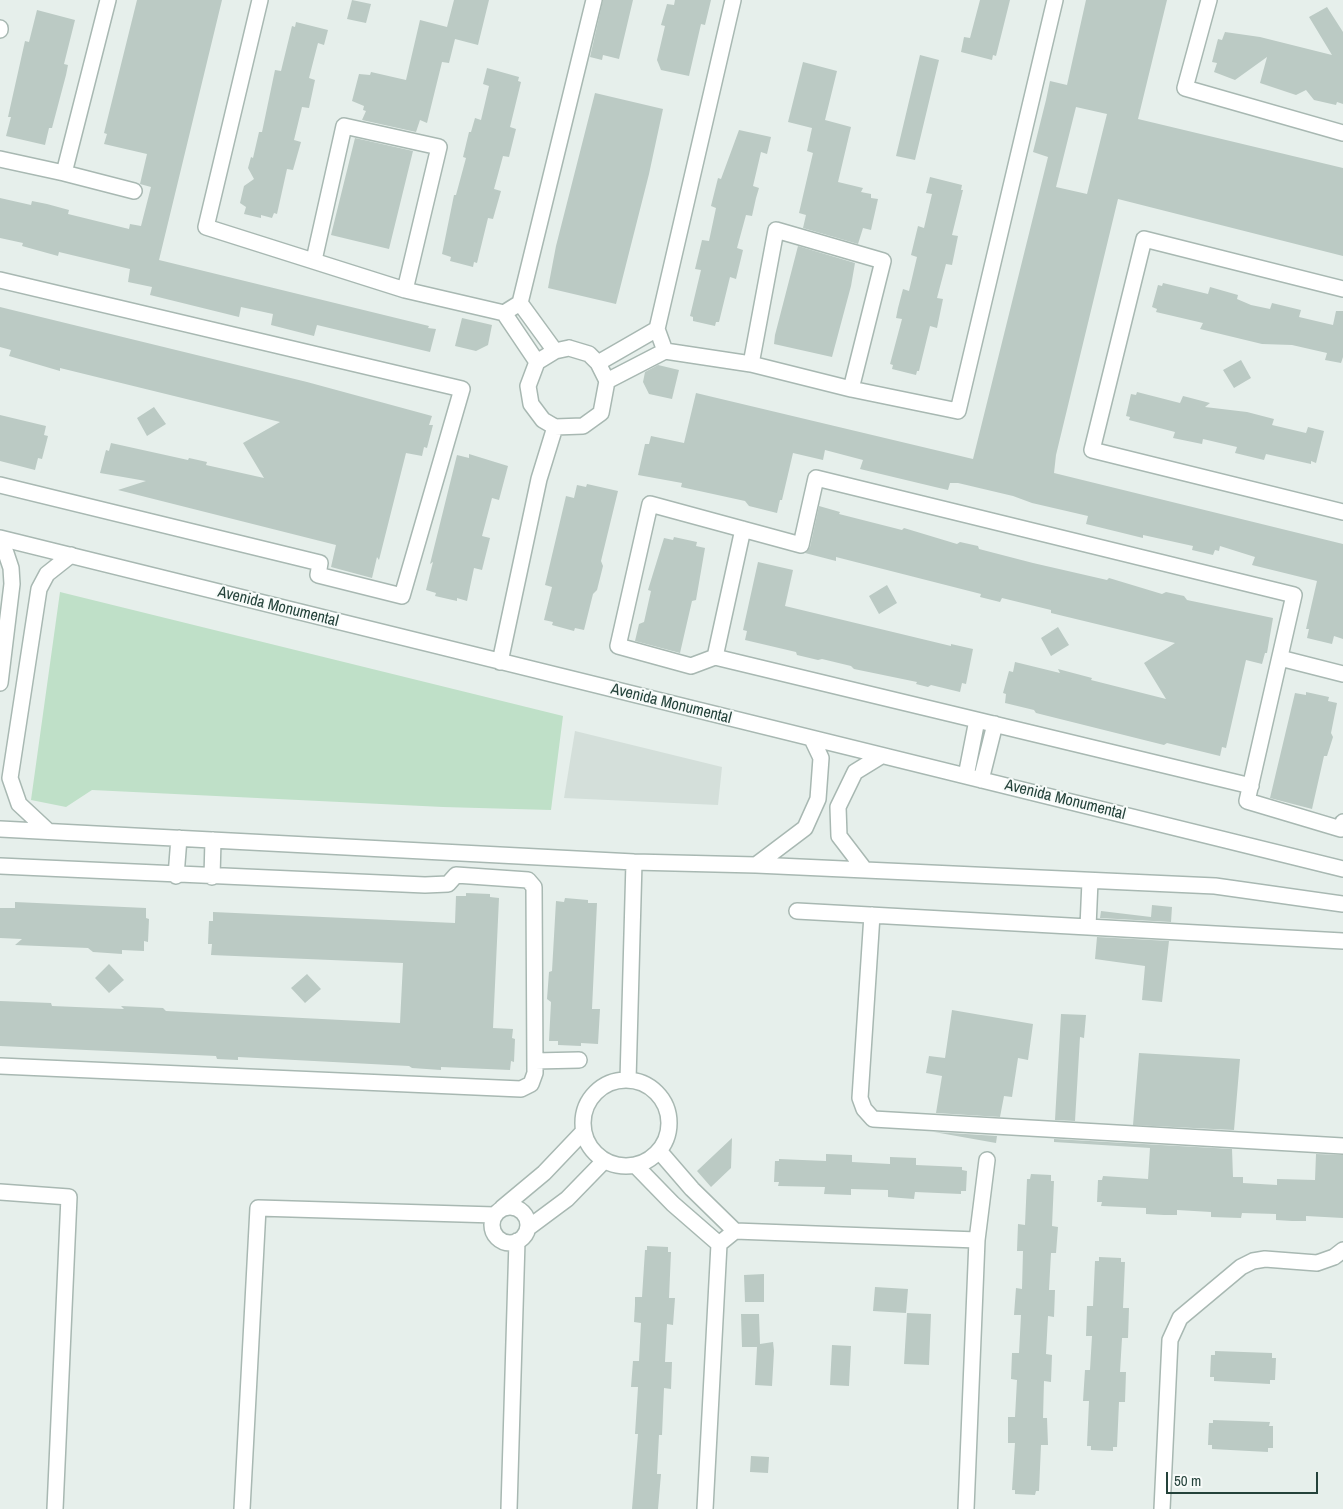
<!DOCTYPE html>
<html>
<head>
<meta charset="utf-8">
<style>
  body { margin:0 }
  #map { position:relative; width:1343px; height:1509px; overflow:hidden; background:#e6efeb; font-family:"Archivo Narrow",sans-serif }
  canvas { display:block }
  .scale { position:absolute; left:1166px; top:1472px; width:152px; height:22px; box-sizing:border-box; border:2px solid #24423a; border-top:0; padding-left:6px; font-size:15px; line-height:18px; white-space:nowrap; color:#24423a; -webkit-text-stroke:4px #f7fbf9; paint-order:stroke }
</style>
</head>
<body>
<div id="map">
<canvas width="1343" height="1509"></canvas>
<div class="scale">50 m</div>
</div>
<script>
const ctx = document.querySelector('canvas').getContext('2d');
ctx.lineJoin = 'round';
function fill(path, color) { ctx.fillStyle = color; ctx.fill(path, 'evenodd'); }
const toPath = rows => new Path2D(rows.map(r => 'M' + r).join(''));
function stroke(path, color, width, dash) { ctx.strokeStyle = color; ctx.lineWidth = width; ctx.lineCap = dash ? 'butt' : 'round'; ctx.setLineDash(dash || []); ctx.stroke(path); }
function drawText(font, color, halo, rows, align = 'center') {
  ctx.font = font + ' "Archivo Narrow",sans-serif'; ctx.lineWidth = 4; ctx.setLineDash([]); ctx.textBaseline = 'middle'; ctx.strokeStyle = halo; ctx.fillStyle = color; for (const [text, x, y, turn = 0] of rows) {
    ctx.save(); ctx.translate(x, y); ctx.rotate((+turn || 0) * Math.PI / 180); ctx.textAlign = isNaN(turn) ? turn : align; if (halo) ctx.strokeText(text, 0, 0); ctx.fillText(text, 0, 0); ctx.restore();
  }
}
const built = toPath([
  [575,731,722,767,718,805,564,798]
]);
const green = toPath([
  [60,592,563,716,551,810,443,807,92,790,66,807,31,800]
]);
const building = toPath([
  [137,0,222,0,159,260,429,326,428,328,436,329,430,352,317,325,314,336,271,325,273,314,241,307,239,317,150,295,152,287,128,282,130,269,59,252,58,256,22,246,23,243,0,238,0,198,31,205,32,201,47,204,69,210,68,214,129,229,130,224,141,226,151,187,140,184,147,154,104,144,107,134,104,133],
  [352,0,371,4,366,23,347,19],
  [454,0,489,0,478,45,455,39,449,63,442,62,427,123,420,120,416,132,362,120,366,111,363,110,364,106,352,101,359,74,370,75,371,72,406,80,420,20,447,27],
  [603,0,633,0,619,59,603,55,602,60,590,57],
  [675,0,711,0,705,25,701,24,689,76,661,70,657,60,665,26,661,25,667,4,674,5],
  [980,0,1010,0,996,56,993,55,992,60,961,52,964,37,970,38],
  [1086,0,1167,0,1138,119,1343,168,1343,256,1118,199,1056,455,1054,473,1343,544,1343,639,1334,636,1332,644,1307,638,1309,629,1306,629,1317,581,1252,565,1255,557,1220,546,1219,551,1215,550,1213,555,1192,550,1193,546,1143,535,1143,538,1086,524,1088,516,1032,503,1013,496,958,483,950,483,948,490,935,487,860,469,863,460,825,450,823,460,793,453,782,500,780,500,777,513,749,506,745,501,681,487,682,483,638,475,645,444,649,444,651,436,684,443,696,393,973,459,1048,157,1033,152,1046,100,1050,81,1067,85],
  [1076,107,1107,114,1087,194,1056,187],
  [1327,7,1343,32,1343,104,1337,102,1336,105,1314,100,1306,90,1296,95,1260,83,1267,57,1235,80,1214,72,1217,63,1212,62,1218,39,1222,40,1225,32,1260,37,1332,55,1309,17],
  [37,10,75,20,64,64,68,65,66,75,52,128,49,128,45,145,6,136,11,117,8,117,25,41,29,42],
  [296,22,328,30,324,45,318,43,309,78,315,80,309,108,302,107,294,140,301,142,293,170,287,169,277,214,274,213,272,218,261,215,261,218,244,214,246,207,240,203,244,186,254,179,248,168,251,157,253,158,259,132,262,132,275,70,281,71,292,26,295,27],
  [920,55,939,60,915,160,896,156],
  [803,62,837,71,825,120,851,127,838,182,863,188,861,192,871,194,871,198,878,199,871,230,863,228,858,244,803,228,806,215,799,213,813,153,807,151,812,128,788,122],
  [487,68,519,77,518,81,521,82,510,127,516,129,509,157,503,156,494,189,501,191,493,219,488,218,477,263,474,262,473,267,450,261,451,257,442,254,454,195,456,195,466,158,463,157,469,132,471,132,475,118,481,120,489,86,483,84],
  [595,93,663,109,649,174,616,304,548,288,556,246],
  [739,130,771,137,767,154,761,152,753,186,759,188,756,198,752,216,746,215,737,248,743,250,736,279,730,277,719,322,716,322,715,326,693,321,693,317,690,316,701,270,695,269,702,240,709,241,716,208,711,206,718,178,721,179],
  [355,138,413,151,389,249,331,235],
  [930,177,962,185,961,190,963,190,952,235,958,236,952,265,946,264,937,298,943,299,937,328,930,326,919,371,917,371,916,375,892,369,893,365,890,364,902,319,896,318,898,308,903,289,909,291,917,257,911,255,918,226,924,228,932,194,926,193],
  [798,246,855,263,851,286,832,357,774,344,775,335],
  [1163,283,1208,294,1210,287,1238,295,1237,299,1251,305,1270,309,1272,303,1301,310,1299,317,1333,325,1336,311,1343,311,1343,357,1341,363,1325,360,1327,353,1292,345,1262,344,1200,329,1203,323,1156,312,1157,309,1152,307,1158,285,1162,286],
  [0,307,307,382,432,416,429,425,433,425,427,448,424,447,422,456,406,453,379,560,377,557,372,578,331,567,336,545,118,490,146,481,100,473,106,450,109,451,111,443,188,460,189,458,207,462,206,465,264,478,243,443,280,422,60,368,60,371,9,356,11,350,0,347],
  [462,318,492,325,488,345,476,351,455,346],
  [1241,360,1251,378,1234,388,1223,370],
  [658,365,679,370,672,399,649,394,643,382,645,372],
  [1137,392,1180,403,1183,396,1210,403,1205,407,1247,412,1274,419,1272,425,1306,433,1308,427,1324,431,1316,463,1311,461,1311,464,1266,454,1264,460,1235,453,1237,447,1203,439,1202,444,1173,438,1175,432,1129,420,1130,417,1126,416,1131,394,1136,395],
  [154,407,166,424,147,436,137,418],
  [0,415,46,426,44,435,48,436,42,459,38,458,35,470,0,461],
  [469,454,508,466,499,500,492,498,482,536,490,538,482,570,474,568,467,601,457,598,457,601,435,596,436,593,426,590,433,562,430,564,457,455,469,458],
  [587,484,618,491,601,561,603,566,597,590,593,594,584,630,575,628,574,631,552,625,553,622,544,620,552,587,545,585,566,496,574,498,577,485,586,487],
  [819,506,840,512,839,514,902,530,904,528,957,544,960,542,978,546,979,549,1033,563,1107,580,1109,578,1162,594,1166,592,1184,596,1187,600,1273,618,1267,653,1265,653,1262,664,1246,660,1226,748,1222,747,1220,756,1167,743,1164,745,1036,713,1034,710,1005,703,1006,694,1003,693,1009,671,1013,672,1015,662,1060,673,1058,669,1092,678,1091,680,1166,699,1144,663,1175,643,1051,613,1051,610,1002,598,1000,602,980,597,981,594,836,557,836,561,805,553,810,547],
  [674,537,697,542,696,546,705,548,696,600,692,601,680,653,635,641,639,624,644,622,651,591,648,590,664,538,673,540],
  [758,562,793,570,785,606,951,646,951,644,973,649,966,684,962,683,960,692,931,685,928,687,916,684,917,682,854,669,851,666,822,659,818,660,797,655,796,652,745,640,747,631,743,630],
  [887,585,897,603,879,614,869,596],
  [1058,627,1069,645,1051,656,1041,638],
  [1306,692,1329,697,1328,701,1337,703,1331,733,1333,737,1327,756,1324,756,1312,809,1270,798,1295,693,1306,695],
  [466,893,490,894,490,897,499,898,493,1028,513,1029,512,1038,515,1039,514,1062,511,1061,510,1070,441,1067,441,1070,412,1068,409,1066,238,1057,238,1060,217,1059,216,1056,0,1046,0,1001,51,1003,52,1006,124,1009,121,1006,163,1008,166,1011,400,1023,403,963,211,955,212,944,208,944,209,921,213,921,213,912,455,923,456,896,466,896],
  [565,898,588,900,588,903,597,903,592,1009,600,1009,598,1044,581,1043,581,1046,558,1045,558,1041,549,1041,551,1002,547,999,549,972,552,971,556,901,564,902],
  [15,902,146,908,146,918,149,919,148,942,144,941,144,951,122,950,122,954,93,952,88,948,15,945,22,939,0,938,0,908,15,908],
  [1152,905,1172,907,1171,922,1100,918,1101,911,1151,917],
  [1097,937,1169,941,1162,1002,1142,1000,1145,966,1095,959],
  [109,964,124,980,109,993,95,978],
  [307,974,321,989,305,1003,291,988],
  [952,1010,1033,1024,1028,1060,1018,1058,1012,1097,1004,1096,1000,1117,936,1113,942,1076,926,1073,929,1056,945,1058],
  [1061,1014,1086,1015,1084,1038,1080,1037,1075,1121,1055,1120],
  [1139,1053,1240,1059,1234,1130,1133,1125],
  [934,1132,997,1136,996,1143],
  [732,1138,731,1168,711,1187,697,1171],
  [1054,1139,1232,1149,1233,1177,1243,1177,1243,1183,1277,1185,1277,1179,1315,1180,1316,1154,1343,1155,1343,1218,1306,1216,1306,1221,1292,1221,1276,1220,1276,1214,1242,1213,1241,1218,1211,1217,1211,1212,1177,1210,1177,1215,1164,1215,1146,1214,1146,1208,1101,1206,1102,1202,1097,1202,1098,1180,1102,1180,1103,1176,1148,1179,1150,1148,1054,1142],
  [826,1154,852,1155,852,1162,890,1164,890,1157,916,1158,916,1165,962,1167,962,1170,967,1171,966,1191,961,1191,961,1194,915,1192,914,1199,888,1197,888,1190,851,1189,851,1195,824,1194,825,1187,778,1186,779,1182,774,1182,775,1161,779,1161,779,1159,826,1161],
  [1031,1174,1051,1175,1051,1181,1054,1181,1052,1226,1058,1227,1056,1253,1051,1253,1049,1290,1055,1290,1054,1317,1048,1316,1046,1354,1052,1355,1051,1382,1044,1381,1043,1418,1047,1418,1048,1445,1041,1445,1039,1491,1036,1491,1035,1495,1015,1494,1015,1490,1012,1490,1015,1443,1008,1443,1008,1417,1015,1417,1017,1380,1011,1379,1012,1353,1019,1353,1021,1315,1014,1315,1016,1288,1022,1289,1023,1251,1017,1251,1018,1224,1025,1225,1027,1179,1030,1179],
  [647,1246,668,1247,668,1252,671,1252,669,1298,675,1298,673,1325,667,1324,665,1362,672,1362,671,1389,664,1388,662,1435,659,1435,657,1474,661,1474,658,1509,632,1509,638,1434,635,1434,638,1387,631,1387,633,1361,639,1361,641,1323,634,1322,635,1304,635,1297,642,1297,645,1250,647,1250],
  [1099,1257,1121,1258,1121,1262,1125,1262,1123,1308,1129,1308,1128,1338,1122,1338,1120,1372,1126,1372,1125,1402,1119,1402,1117,1447,1113,1447,1113,1451,1091,1450,1091,1446,1087,1446,1089,1401,1083,1401,1085,1370,1090,1370,1092,1336,1086,1336,1087,1306,1093,1306,1095,1261,1099,1261],
  [764,1274,764,1302,745,1302,744,1275],
  [875,1287,908,1289,906,1313,873,1311],
  [907,1313,931,1314,929,1365,904,1364],
  [741,1314,759,1314,760,1344,773,1342,774,1351,772,1386,755,1385,757,1347,742,1347],
  [832,1345,851,1346,849,1386,830,1385],
  [1215,1351,1272,1353,1272,1358,1276,1358,1275,1380,1270,1380,1270,1384,1214,1381,1214,1377,1210,1377,1211,1355,1215,1355],
  [1213,1420,1270,1422,1269,1426,1273,1426,1273,1448,1268,1448,1268,1452,1212,1449,1212,1445,1208,1445,1209,1423,1213,1423],
  [751,1456,769,1457,768,1473,750,1472]
]);
const minor = toPath([
  [260,0,206,227,405,290,504,313,520,303,594,0],
  [733,0,657,329,665,351,751,364,851,389,958,411,1055,0],
  [1209,0,1185,88,1343,133],
  [0,28,0,30],
  [0,159,64,173,108,0],
  [64,173,134,191],
  [314,260,344,126,439,147,405,290],
  [0,280,462,389,402,596,318,575,320,563,0,485],
  [1343,289,1144,239,1092,450,1343,512],
  [520,303,555,351],
  [504,313,537,362],
  [569,348,589,354,598,363,607,381,601,413,583,426,555,427,543,420,531,404,528,386,537,362,555,351,569,348],
  [598,363,657,329],
  [751,364,776,230,883,261,851,389],
  [607,381,665,351],
  [743,529,715,657,1251,786],
  [0,538,1343,869],
  [0,545,6,553,11,568,12,584,0,683],
  [715,657,691,666,618,646,650,504,801,545,816,478,1294,595,1247,801,1341,829,1343,822],
  [1280,658,1343,674],
  [500,662,539,479,555,427],
  [966,776,977,720],
  [981,780,995,724],
  [0,829,634,862,756,865,1215,886,1343,904],
  [48,831,19,804,10,778,39,589,47,574,71,555],
  [756,865,805,828,818,799,821,758,812,739],
  [0,866,425,885,448,884,456,875,528,880,534,887,535,1073,531,1084,521,1089,0,1066],
  [865,870,839,836,838,807,855,772,881,756],
  [176,876,179,838],
  [212,877,213,840],
  [797,911,1343,941],
  [872,915,860,1098,864,1109,873,1119,1343,1146],
  [1088,927,1090,881],
  [535,1061,579,1060],
  '583 1123a43 43 0 1 1 86 0a43 43 0 1 1-86 0Z',
  [628,1080,634,862],
  [660,1152,692,1189,735,1231],
  [636,1166,673,1204,719,1244],
  [0,1192,69,1197,55,1509],
  '492 1225a18 18 0 1 1 36 0a18 18 0 1 1-36 0Z',
  [502,1208,544,1173,583,1132],
  [528,1228,567,1199,604,1161],
  [719,1244,735,1231,977,1240],
  [242,1509,258,1208,495,1215],
  [509,1509,517,1241],
  [705,1509,719,1244],
  [966,1509,977,1240,987,1160],
  [1162,1509,1170,1340,1180,1318,1241,1267,1253,1261,1265,1259,1317,1263,1334,1257,1343,1250]
]);
const streetNames = [
  ["Avenida Monumental",278,607,14],
  ["Avenida Monumental",671,704,14],
  ["Avenida Monumental",1065,800,14]
];
fill(built, '#d4dfda');
fill(green, '#bfe0c8');
fill(building, '#bbcac4');
stroke(minor, '#a8b8b2', 18);
stroke(minor, '#fff', 15);
drawText('16px', '#24423a', '#f7fbf9', streetNames);
</script>
</body>
</html>
